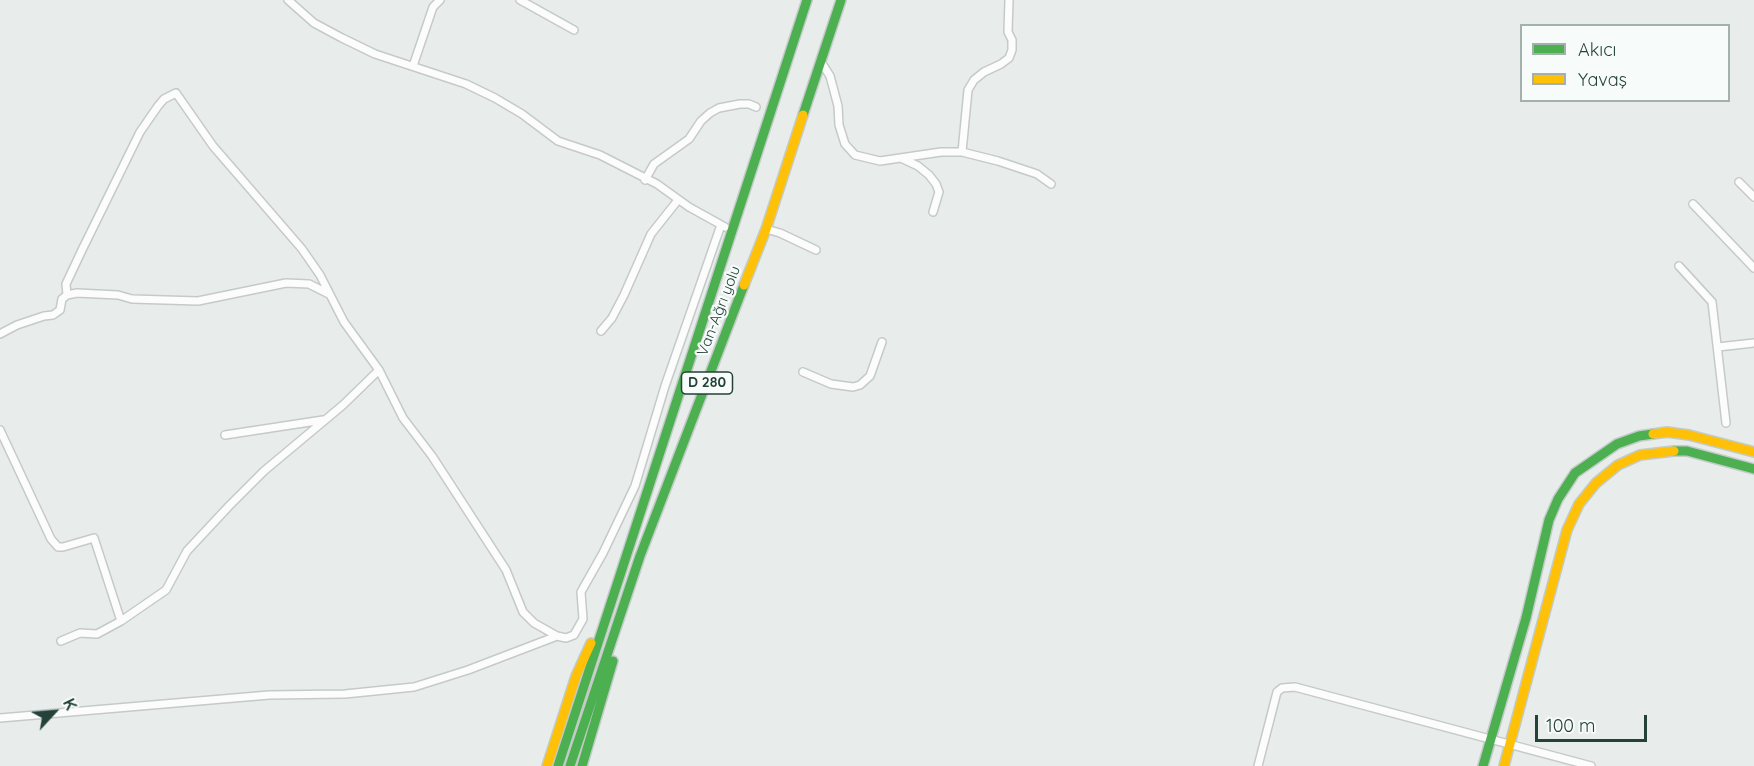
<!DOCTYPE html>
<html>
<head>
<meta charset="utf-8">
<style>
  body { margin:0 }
  #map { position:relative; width:1754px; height:766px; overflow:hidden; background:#e8edeb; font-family:Quicksand,sans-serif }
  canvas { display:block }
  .legend { position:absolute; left:1520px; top:24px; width:210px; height:78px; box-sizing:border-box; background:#f7fbf9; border:2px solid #a3b1ad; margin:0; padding:8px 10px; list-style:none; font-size:18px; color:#24423a }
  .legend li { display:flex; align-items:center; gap:12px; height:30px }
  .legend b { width:30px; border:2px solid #a3b1ad }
  .north { position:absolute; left:24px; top:682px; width:60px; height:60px; -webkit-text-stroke:4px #f7fbf9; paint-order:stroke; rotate:64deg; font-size:16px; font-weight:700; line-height:24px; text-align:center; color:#24423a }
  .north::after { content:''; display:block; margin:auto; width:21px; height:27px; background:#24423a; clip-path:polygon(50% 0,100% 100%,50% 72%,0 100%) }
  .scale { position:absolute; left:1535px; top:715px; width:112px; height:27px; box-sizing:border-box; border:3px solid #24423a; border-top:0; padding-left:8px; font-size:18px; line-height:21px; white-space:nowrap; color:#24423a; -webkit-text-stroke:4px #f7fbf9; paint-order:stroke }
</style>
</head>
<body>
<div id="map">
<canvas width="1754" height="766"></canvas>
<ul class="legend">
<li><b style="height:8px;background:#4caf50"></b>Akıcı</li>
<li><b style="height:8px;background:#ffc107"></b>Yavaş</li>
</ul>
<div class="north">K</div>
<div class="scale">100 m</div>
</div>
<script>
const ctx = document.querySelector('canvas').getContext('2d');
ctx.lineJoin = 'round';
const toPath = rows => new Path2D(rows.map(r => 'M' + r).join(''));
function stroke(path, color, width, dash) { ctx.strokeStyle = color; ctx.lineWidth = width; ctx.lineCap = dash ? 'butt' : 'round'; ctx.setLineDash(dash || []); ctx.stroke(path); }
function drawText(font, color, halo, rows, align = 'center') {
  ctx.font = font + ' Quicksand,sans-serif'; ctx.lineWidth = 4.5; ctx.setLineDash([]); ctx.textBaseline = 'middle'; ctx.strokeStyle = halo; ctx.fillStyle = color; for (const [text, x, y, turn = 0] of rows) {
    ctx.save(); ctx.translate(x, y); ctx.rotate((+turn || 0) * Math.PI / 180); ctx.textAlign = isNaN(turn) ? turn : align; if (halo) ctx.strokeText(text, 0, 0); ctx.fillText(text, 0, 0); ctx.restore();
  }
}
const street = toPath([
  [288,0,314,23,342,38,375,54,466,84,495,98,522,114,558,141,600,155,657,184,689,207,725,227],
  [520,0,574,30],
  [821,62,830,76,838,106,839,125,845,144,855,155,880,161,941,152,962,152,998,161,1037,174,1051,184],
  [413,66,433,7,440,0],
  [962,152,968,90,974,80,984,72,1001,64,1009,58,1012,50,1012,40,1008,32,1009,0],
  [903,159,918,166,929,175,936,184,939,192,933,212],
  [645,180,654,164,689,139,701,121,710,113,719,108,740,104,749,104,756,107],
  [1739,182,1754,197],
  [1693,204,1754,268],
  [766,229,780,233,816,250],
  [1679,266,1712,302,1726,423],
  [67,295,66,284,82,250,140,132,158,106,164,99,176,93,213,146,302,249,320,275,344,322,379,370,403,418,432,456,506,570,523,612,534,623,557,636,566,638,574,635,583,619,581,592,603,553,635,486,665,386,721,225],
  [601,331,612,318,624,295,651,234,678,200],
  [0,334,17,325,44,316,53,315,60,310,62,299,67,295,77,293,118,295,132,299,198,301,286,283,309,284,329,294],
  [1718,347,1754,343],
  [803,372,831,384,853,387,860,385,870,376,882,342],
  [0,430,51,539,58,547,63,547,94,538,121,621],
  [225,435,323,420],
  [61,641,80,633,97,634,121,621,166,590,187,551,229,506,264,471,343,405,379,370],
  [0,718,269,695,345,694,414,687,468,670,557,636],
  [1258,766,1277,692,1282,688,1295,687,1591,766]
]);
const fast = toPath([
  [803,115,841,0],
  [1674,451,1687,451,1754,469],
  [558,766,807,0],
  [570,766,640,556,744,285],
  [582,766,613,661],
  [1483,766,1526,618,1549,520,1558,499,1575,473,1617,444,1639,436,1653,434]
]);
const slow = toPath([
  [744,285,766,229,803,115],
  [1653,434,1667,432,1689,435,1754,452],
  [547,766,576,676,591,643],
  [1504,766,1567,530,1579,504,1596,483,1618,465,1640,455,1674,451]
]);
const shields = [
  [707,383,51]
];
const shieldNames = [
  ["D 280",707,383]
];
const streetNames = [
  ["Van-Ağrı yolu",719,311,-69]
];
stroke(street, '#c5cac8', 10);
stroke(fast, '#c3cbc8', 12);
stroke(slow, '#c3cbc8', 12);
stroke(street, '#fcfcfc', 7);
stroke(fast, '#4caf50', 9);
stroke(slow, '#ffc107', 9);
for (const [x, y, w] of shields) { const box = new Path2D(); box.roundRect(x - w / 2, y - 11, w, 22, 4.5); ctx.fillStyle = '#f7fbf9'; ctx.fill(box); stroke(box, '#24423a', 1.5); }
drawText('bold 14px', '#24423a', null, shieldNames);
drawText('15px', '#24423a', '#f7fbf9', streetNames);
</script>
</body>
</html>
